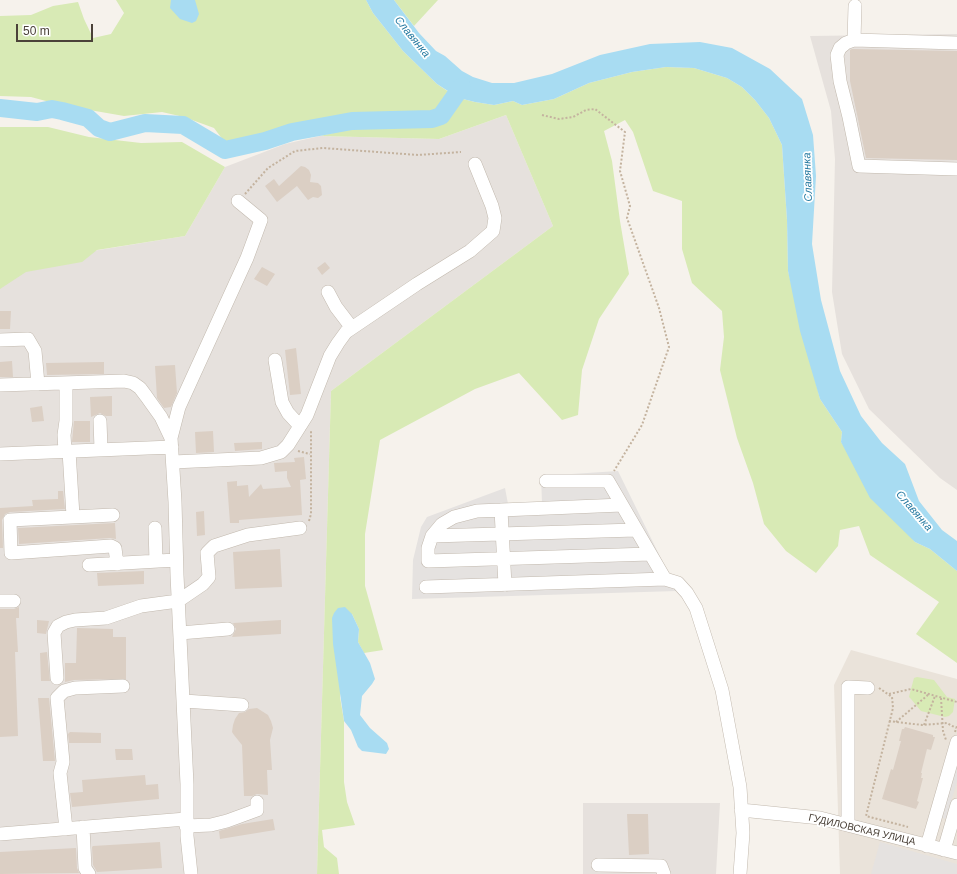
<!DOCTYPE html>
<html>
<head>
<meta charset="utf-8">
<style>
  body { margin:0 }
  #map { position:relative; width:957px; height:874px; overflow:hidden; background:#f6f2ec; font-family:Helvetica,sans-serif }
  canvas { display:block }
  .scale { position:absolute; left:16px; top:24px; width:77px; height:18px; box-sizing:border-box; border:2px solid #4b4239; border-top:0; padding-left:5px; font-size:12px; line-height:14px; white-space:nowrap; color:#4b4239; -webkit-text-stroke:3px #fff; paint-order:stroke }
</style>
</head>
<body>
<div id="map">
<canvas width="957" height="874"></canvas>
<div class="scale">50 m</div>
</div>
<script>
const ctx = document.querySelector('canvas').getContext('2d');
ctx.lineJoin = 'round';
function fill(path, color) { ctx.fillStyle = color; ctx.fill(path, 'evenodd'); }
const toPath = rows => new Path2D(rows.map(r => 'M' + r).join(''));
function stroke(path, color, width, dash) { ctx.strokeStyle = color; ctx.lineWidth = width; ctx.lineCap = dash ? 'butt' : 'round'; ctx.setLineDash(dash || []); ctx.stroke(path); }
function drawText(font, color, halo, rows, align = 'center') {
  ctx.font = font + ' Helvetica,sans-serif'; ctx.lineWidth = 3.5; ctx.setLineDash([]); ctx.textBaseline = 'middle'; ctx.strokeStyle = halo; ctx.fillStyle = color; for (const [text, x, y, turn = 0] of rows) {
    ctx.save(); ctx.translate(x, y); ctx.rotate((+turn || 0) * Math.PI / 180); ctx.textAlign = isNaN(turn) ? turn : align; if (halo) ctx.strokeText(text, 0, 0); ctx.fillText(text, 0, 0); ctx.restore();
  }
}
const residential = toPath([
  [851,650,957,679,957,874,840,874,834,685]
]);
const industrial = toPath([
  [957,34,957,490,940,478,869,409,842,354,832,292,835,159,831,111,810,36],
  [506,115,553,226,331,391,317,874,0,874,0,266,185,236,225,167,285,144,320,136,439,139],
  [583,803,720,803,716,874,583,874]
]);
const green = toPath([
  [116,0,366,0,373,13,403,51,437,84,452,94,448,102,440,111,434,115,353,117,277,132,226,144,214,128,184,117,162,112,124,116,61,105,31,97,0,96,0,16,31,15,53,6,78,2,84,19,93,38,111,34,124,13],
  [394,0,438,0,414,26],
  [666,67,694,68,727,78,742,87,755,100,769,118,782,145,787,220,788,271,820,399,842,432,841,442,915,542,930,549,957,571,957,663,916,634,939,602,870,555,859,526,840,530,838,546,816,573,786,551,764,524,753,483,737,438,720,370,724,337,722,311,692,283,682,249,682,201,653,191,633,132,625,120,604,131,612,161,620,221,629,274,599,319,582,370,578,415,562,420,519,373,475,389,380,440,365,534,365,586,383,650,364,653,358,642,359,629,352,614,340,697,344,721,344,782,347,802,355,825,322,830,324,847,337,858,339,874,317,874,331,391,553,226,506,115,439,139,320,136,354,128,403,124,431,124,444,118,459,98,475,102,494,105,513,101,522,105,554,99,589,83,632,72],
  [0,127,48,127,89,137,141,143,182,142,225,167,185,236,97,250,82,262,26,272,0,289],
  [917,677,934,680,947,697,955,699,953,712,949,716,945,717,921,711,911,699,909,697,911,689,914,678]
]);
const parking = toPath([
  [618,471,677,591,412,599,413,560,421,527,427,517,505,488,508,504,542,503,541,476],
  [957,756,957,782,946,819,940,817],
  [880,842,957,864,957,874,871,874]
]);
const water = toPath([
  [171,0,195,0,199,14,196,21,192,23,180,19,170,8],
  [366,0,394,0,419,33,436,51,445,56,462,71,473,77,492,83,514,83,552,74,600,55,650,44,700,42,732,48,770,69,802,99,813,135,816,176,812,244,821,300,840,371,861,416,882,443,905,464,919,501,942,530,957,541,957,571,930,549,915,542,870,498,841,442,842,432,820,399,800,331,788,271,787,220,782,145,769,118,755,100,742,87,727,78,694,68,666,67,632,72,589,83,554,99,522,105,513,101,494,105,475,102,459,98,437,84,403,51,373,13],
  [345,607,352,614,359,629,358,642,370,663,375,679,372,684,362,696,360,715,370,728,387,743,389,749,386,754,362,751,358,747,351,730,344,721,333,644,332,618,334,613,338,608]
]);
const river = toPath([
  [0,108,37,112,52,109,62,111,88,118,99,128,110,132,145,123,183,125,225,150,265,141,292,132,352,121,432,119,441,116,462,86]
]);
const building = toPath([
  [852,49,957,51,957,160,866,158,850,81,850,50],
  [301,166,305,167,309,170,311,175,310,182,318,183,321,186,322,195,318,198,313,197,308,200,297,186,277,202,265,186,274,179,279,186],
  [325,262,330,268,322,275,317,268],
  [262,267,275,274,267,286,254,279],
  [0,311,11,311,10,329,0,329],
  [296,348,301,394,290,395,285,350],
  [12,361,13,377,0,377,0,362],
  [104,362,104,374,47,375,46,363],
  [175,365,177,393,171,407,164,408,157,398,155,366],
  [112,396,112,416,106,416,100,413,91,417,90,397],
  [42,406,44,421,32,422,30,408],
  [74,421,90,421,90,442,72,442],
  [213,431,214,452,196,453,195,432],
  [262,442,262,449,235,451,234,443],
  [304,457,306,479,300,480,302,515,239,520,239,523,230,523,227,482,237,481,237,486,248,485,249,497,261,484,263,489,291,487,287,478,287,471,275,472,274,463,295,462,294,458],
  [58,491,63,491,65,509,10,512,5,514,2,520,3,548,0,548,0,508,33,506,32,500,58,499],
  [204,511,205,535,197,536,196,512],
  [115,523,116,539,110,538,19,544,18,528],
  [280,549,282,587,235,589,233,552],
  [144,571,144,584,98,586,97,573],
  [19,607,19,618,16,618,18,652,15,652,18,736,0,737,0,609,14,609],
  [37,620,49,621,46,634,37,633],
  [281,620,281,634,232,637,236,629,233,623],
  [77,628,113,629,113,637,126,637,126,679,74,680,65,682,65,663,76,663],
  [47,652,50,681,41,681,40,653],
  [38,698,49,698,55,761,43,761],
  [257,708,268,715,271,721,273,728,270,740,272,770,267,770,268,795,257,794,252,796,244,796,242,745,234,735,232,732,233,725,235,719,239,713,245,712,249,709],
  [905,727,933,735,933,737,935,737,931,750,927,749,921,773,922,773,921,778,923,778,917,801,919,802,916,809,882,799,891,769,893,770,901,741,899,741,902,729,904,729],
  [70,732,101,733,101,743,69,743,68,734],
  [115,749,132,749,133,760,116,760],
  [145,775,146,785,158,784,159,799,72,807,70,793,83,792,82,780],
  [627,814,648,814,649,854,629,855],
  [273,819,275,830,220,839,219,831,242,824],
  [160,842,162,868,97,872,93,865,92,847,93,846],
  [76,848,77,868,79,873,0,874,0,852]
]);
const path = toPath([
  [542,115,559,119,573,117,586,110,595,109,625,132,620,171,630,206,627,218,659,308,669,347,642,425,614,471],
  [245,194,268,168,295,151,323,148,418,155,461,152],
  [298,451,310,454],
  [309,521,311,514,311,430],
  [879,688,892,697,893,708,866,816,908,827],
  [889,694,911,689,957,702],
  [941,698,943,731,946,740],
  [889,721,922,725,947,723,956,728],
  [896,722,929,694],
  [924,725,935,696],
  [955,732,957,726]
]);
const minor = toPath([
  [854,40,855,6],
  [957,43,854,40,846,43,840,48,837,55,840,81,849,117,859,166,957,169],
  [328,292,336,307,352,328],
  [0,340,28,339,35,351,38,384],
  [275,360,282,402,288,413,300,426],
  [0,385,124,381,133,383,140,388,146,396,161,417,171,438,175,502,177,575,187,784,187,836,191,874],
  [100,421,101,449],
  [171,438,179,407,247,258,261,220,238,201],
  [65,451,64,435,66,421,66,383],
  [69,451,73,516],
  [0,454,172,447],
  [173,462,261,458,281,452,288,445,307,415,330,356,338,343,346,332,417,284,470,251,493,231,495,218,492,206,475,164],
  [546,481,608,481,665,579],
  [622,505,477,511,454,517,442,524,432,536,428,548,428,561,650,554],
  [501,510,505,585],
  [113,515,10,520,11,553,111,546,115,548,117,564],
  [155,528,156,561],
  [432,536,636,530],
  [89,565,176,560],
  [426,587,665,579,678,583,687,593,696,608,722,690,740,787,743,833,740,874],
  [0,601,14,601],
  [180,633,228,629],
  [57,678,54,633,58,626,66,622,75,620,106,618,141,606,178,601,203,584,209,577,207,553,214,546,248,535,300,528],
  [184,701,242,705],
  [741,810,820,818,957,853],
  [848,825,848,687,868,688],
  [186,826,211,825,227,821,257,810,257,802],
  [83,827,85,868,89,874],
  [66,829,60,773,63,762,57,698,64,691,75,688,123,686],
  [0,834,186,819],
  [927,846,957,742],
  [944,850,957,805],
  [598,865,661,866,664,874]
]);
const streetNames = [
  ["ГУДИЛОВСКАЯ УЛИЦА",862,830,13]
];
const waterNames = [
  ["Славянка",412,37,51],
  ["Славянка",808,177,-92],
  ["Славянка",914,511,49]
];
fill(residential, '#eae3da');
fill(industrial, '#e6e1dd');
fill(green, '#d8eab5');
fill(parking, '#e5e2e0');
fill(water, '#a8dcf2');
stroke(river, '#a8dcf2', 18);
fill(building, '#dbcfc4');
stroke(minor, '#c2b9ae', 14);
stroke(path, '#c4b39f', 2, [2, 2]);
stroke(minor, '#fff', 13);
drawText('10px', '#4b4239', '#fff', streetNames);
drawText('italic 11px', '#2a7ca2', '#fff', waterNames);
</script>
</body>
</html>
